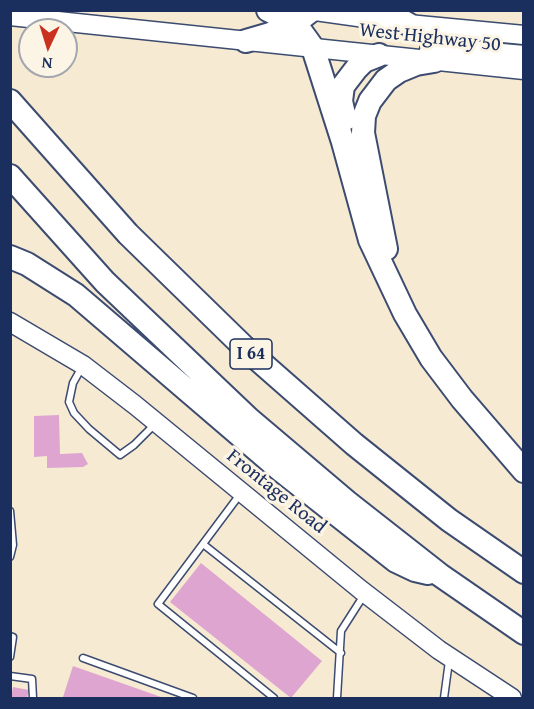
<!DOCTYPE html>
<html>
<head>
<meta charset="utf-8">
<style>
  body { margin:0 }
  #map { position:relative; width:534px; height:709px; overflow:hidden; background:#f7ead3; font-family:"Gentium Book Plus",serif }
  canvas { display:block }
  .frame { position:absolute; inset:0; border:12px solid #1b2f5e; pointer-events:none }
  .north { position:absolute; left:18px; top:18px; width:60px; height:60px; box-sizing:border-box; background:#fcf5e5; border:2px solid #a2a6af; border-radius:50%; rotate:184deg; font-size:16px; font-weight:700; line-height:24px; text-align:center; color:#1b2f5e }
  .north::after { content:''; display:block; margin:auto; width:21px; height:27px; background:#c8321e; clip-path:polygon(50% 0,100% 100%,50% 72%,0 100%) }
</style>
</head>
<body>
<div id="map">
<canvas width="534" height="709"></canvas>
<div class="frame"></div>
<div class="north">N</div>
</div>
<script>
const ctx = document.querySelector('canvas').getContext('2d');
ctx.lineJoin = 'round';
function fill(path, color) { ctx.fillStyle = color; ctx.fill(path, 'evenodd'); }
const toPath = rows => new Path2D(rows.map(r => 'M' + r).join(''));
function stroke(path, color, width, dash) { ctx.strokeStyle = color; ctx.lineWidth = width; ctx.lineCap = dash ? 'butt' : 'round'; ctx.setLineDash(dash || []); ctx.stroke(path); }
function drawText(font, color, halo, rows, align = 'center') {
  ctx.font = font + ' "Gentium Book Plus",serif'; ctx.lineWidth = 6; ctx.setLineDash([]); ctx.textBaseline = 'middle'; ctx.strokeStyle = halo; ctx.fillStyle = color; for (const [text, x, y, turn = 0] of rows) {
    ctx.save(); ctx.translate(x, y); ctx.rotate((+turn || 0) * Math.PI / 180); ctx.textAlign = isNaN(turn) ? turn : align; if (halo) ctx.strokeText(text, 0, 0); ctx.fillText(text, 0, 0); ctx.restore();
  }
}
const building = toPath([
  [59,415,60,454,82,453,88,464,83,467,47,468,47,456,34,457,34,416],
  [201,563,322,661,291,698,170,602],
  [73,666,164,698,63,697],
  [13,687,29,690,27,698,11,698]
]);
const lane = toPath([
  [82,367,73,383,69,402,74,413,89,429,120,455,134,445,156,423],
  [241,493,158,604,274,698],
  [10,511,13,545,10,557],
  [203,544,341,653],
  [10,636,13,637,10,657],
  [83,658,193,698],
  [10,676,32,679,33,698],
  [337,698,341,631,364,595],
  [444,698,449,661]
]);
const secondary = toPath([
  [308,10,408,24,524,35],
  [10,16,524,70],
  [429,50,480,51,524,55],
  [10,322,83,365,135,405,361,590,439,650,512,698]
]);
const highway = toPath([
  [268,10,295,23,313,48,343,142,370,240,405,314,431,358,462,399,524,471],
  [383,10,408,24],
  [246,41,270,34,295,23,312,10],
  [10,101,128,234,248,351,354,444,449,520,524,572],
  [345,119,341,101,343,86,356,69,364,61,379,55],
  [10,176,105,282,249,419,347,502,440,575,524,633],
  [386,249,363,133,364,116,370,101,386,80,399,71,416,64,434,61],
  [10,257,27,264,76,295,278,468,396,561,415,570,428,573]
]);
const shields = [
  [251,354,42]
];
const shieldNames = [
  ["I 64",251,354]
];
const streetNames = [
  ["West Highway 50",430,38,6],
  ["Frontage Road",276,492,39]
];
fill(building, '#dda5cf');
stroke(lane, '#3c4b70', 9);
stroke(secondary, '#3c4b70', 21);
stroke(highway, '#3c4b70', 26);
stroke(lane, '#fff', 6);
stroke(secondary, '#fff', 18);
stroke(highway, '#fff', 22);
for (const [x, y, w] of shields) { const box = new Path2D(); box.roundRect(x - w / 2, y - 15, w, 30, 4.5); ctx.fillStyle = '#fcf5e5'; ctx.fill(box); stroke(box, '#1b2f5e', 1.5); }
drawText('bold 18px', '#1b2f5e', null, shieldNames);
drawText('20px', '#1b2f5e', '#fcf5e5', streetNames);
</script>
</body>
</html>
